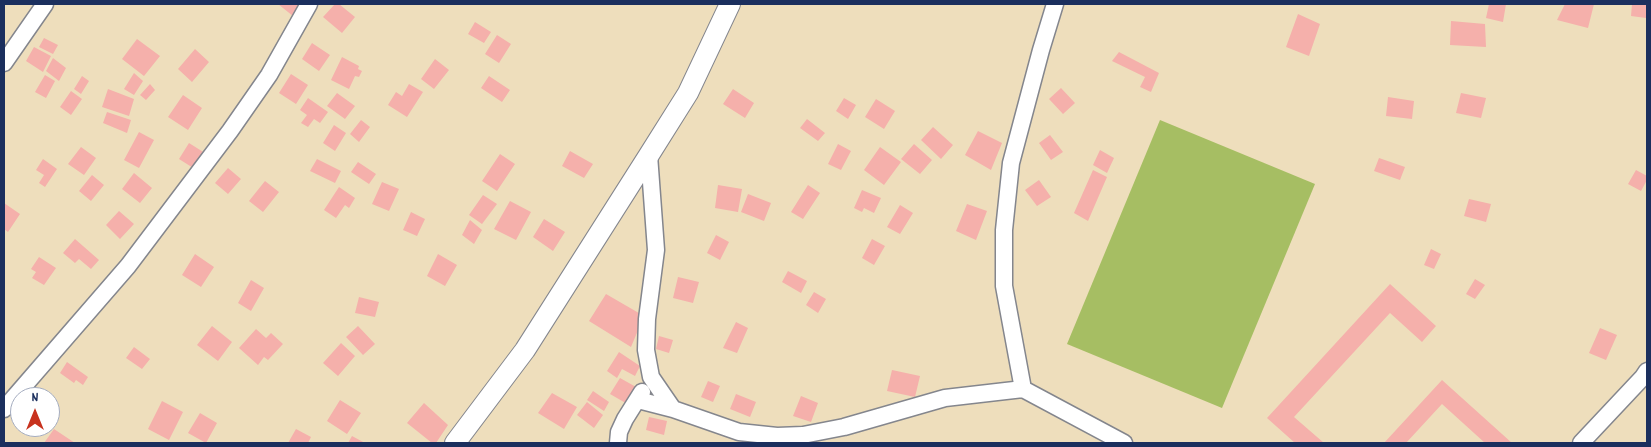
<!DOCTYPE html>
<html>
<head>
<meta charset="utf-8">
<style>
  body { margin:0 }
  #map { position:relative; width:1651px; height:447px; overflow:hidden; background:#eedebc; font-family:Dekko,sans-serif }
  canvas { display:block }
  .frame { position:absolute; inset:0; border:5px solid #1b2f5e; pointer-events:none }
  .north { position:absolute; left:10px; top:387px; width:50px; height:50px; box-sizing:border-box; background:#fff; border:1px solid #a4acbf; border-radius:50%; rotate:0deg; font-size:14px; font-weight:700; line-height:20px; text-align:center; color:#1b2f5e }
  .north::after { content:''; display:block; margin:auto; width:18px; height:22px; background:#c8321e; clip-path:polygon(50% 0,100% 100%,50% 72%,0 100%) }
</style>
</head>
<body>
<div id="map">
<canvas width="1651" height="447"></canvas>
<div class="frame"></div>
<div class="north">N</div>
</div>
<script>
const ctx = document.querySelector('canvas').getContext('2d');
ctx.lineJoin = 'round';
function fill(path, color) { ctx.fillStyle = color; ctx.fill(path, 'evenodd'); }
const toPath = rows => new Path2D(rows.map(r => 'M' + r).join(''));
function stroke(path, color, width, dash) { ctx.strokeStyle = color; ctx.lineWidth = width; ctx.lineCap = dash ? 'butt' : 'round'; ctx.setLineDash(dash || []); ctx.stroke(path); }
const green = toPath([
  [1160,120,1315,184,1222,408,1067,344]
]);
const building = toPath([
  [278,4,303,4,293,16],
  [335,4,339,4,355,17,342,33,323,17],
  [1489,4,1506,4,1503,22,1486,18],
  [1565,4,1594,4,1588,28,1557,20],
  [1632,4,1647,4,1646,18,1631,16],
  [1298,14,1320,24,1309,56,1286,47],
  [1451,21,1485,24,1486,47,1450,45],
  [475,22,491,32,484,43,468,34],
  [497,35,511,44,499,63,485,54],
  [44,38,58,45,53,54,39,47],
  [137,39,160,56,144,76,122,59],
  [312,43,330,55,319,71,302,59],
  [34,47,51,56,43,72,26,61],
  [195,49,209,62,192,82,178,69],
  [1119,52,1159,73,1151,92,1140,87,1145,77,1112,61],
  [342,57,359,66,358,69,362,71,359,77,355,76,349,89,331,80],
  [53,58,66,68,59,81,46,71],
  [435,59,449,70,434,89,421,79],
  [134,73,143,81,134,95,124,89],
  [291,74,308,85,296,104,279,93],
  [45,75,55,81,46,98,35,92],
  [82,76,89,81,81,94,74,89],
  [489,76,510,90,502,102,481,88],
  [150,84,155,90,146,100,140,95],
  [409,84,423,92,407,117,388,105,396,92,402,96],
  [1061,88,1075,103,1063,114,1049,99],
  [108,89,134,99,129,116,102,107],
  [733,89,754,103,745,118,723,104],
  [71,91,82,99,71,115,60,107],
  [337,93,355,106,345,119,327,106],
  [1461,93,1486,98,1481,118,1456,113],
  [183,95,202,108,188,130,168,117],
  [1388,97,1414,101,1412,119,1386,116],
  [308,98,328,112,320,123,314,119,308,127,301,123,307,115,300,110],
  [844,98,856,105,848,119,836,111],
  [876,99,895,111,884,129,865,117],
  [107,112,131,120,127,133,103,123],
  [807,119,825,133,818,141,800,128],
  [361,120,370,127,359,142,350,134],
  [334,125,346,133,335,151,323,143],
  [933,127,953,145,941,159,921,140],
  [978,131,1002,143,991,170,965,155],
  [139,132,154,140,139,168,124,160],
  [1050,135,1063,152,1051,160,1039,143],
  [189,143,208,155,198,171,179,159],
  [838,144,851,151,841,170,828,164],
  [914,144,932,160,920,174,901,159],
  [81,147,96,158,84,175,68,164],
  [880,147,901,162,884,185,864,170],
  [1100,150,1114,158,1107,173,1093,165],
  [570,151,593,164,584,178,562,166],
  [500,154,515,164,497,191,482,181],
  [1379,158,1405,167,1400,180,1374,171],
  [43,159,57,169,45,187,39,183,44,175,36,170],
  [317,159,341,171,335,183,310,171],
  [358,162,376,174,369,184,351,172],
  [228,168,241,179,228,194,215,183],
  [1093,170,1107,177,1088,221,1074,213],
  [1636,170,1647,176,1647,180,1641,191,1628,184],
  [134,173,152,188,140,203,122,189],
  [92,175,104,185,91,201,79,191],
  [1039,180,1051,197,1037,206,1025,190],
  [265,181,279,192,263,212,249,201],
  [382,182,399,189,389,211,372,204],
  [718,185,742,189,738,212,715,208],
  [808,185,820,193,803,219,791,212],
  [339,187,355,198,349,208,345,205,336,218,324,210],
  [862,190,881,198,874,213,864,208,862,212,854,208],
  [748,194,771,203,764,221,741,212],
  [483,195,497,204,482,224,469,215],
  [1469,199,1491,204,1486,222,1464,216],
  [510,201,531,212,516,240,494,229],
  [4,203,20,214,8,232,4,229],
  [967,204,987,211,976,240,956,231],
  [900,205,913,213,900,234,887,227],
  [119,211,134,224,120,239,106,225],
  [411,212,425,219,417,236,403,230],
  [544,219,565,232,553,251,533,237],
  [470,220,482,230,474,244,462,235],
  [716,235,729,242,720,260,707,253],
  [75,239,99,260,91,269,79,259,75,263,63,253],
  [872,239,885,246,874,265,862,258],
  [1431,249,1441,254,1434,269,1424,265],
  [195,254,214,267,201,287,182,275],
  [438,254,457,265,445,286,427,276],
  [39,257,56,268,44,285,32,278,36,272,31,269],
  [788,271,807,281,801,293,782,282],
  [678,277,699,282,693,303,673,298],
  [1475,279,1485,285,1475,299,1466,294],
  [251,280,264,288,251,311,238,303],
  [1390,284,1436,326,1422,342,1390,313,1294,417,1324,443,1295,443,1267,418],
  [814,292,826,299,818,313,806,305],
  [606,294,644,316,631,347,589,321],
  [359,297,379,302,375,317,355,313],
  [736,322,748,328,737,353,723,348],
  [212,326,232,342,218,361,197,345],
  [358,326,375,344,363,355,346,337],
  [1600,328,1617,335,1606,360,1589,353],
  [256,329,266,338,271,333,283,344,268,360,264,357,258,365,239,348],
  [659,336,673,340,669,353,656,349],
  [341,343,355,356,338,376,323,363],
  [134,347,150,359,142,369,126,358],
  [619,352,640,366,635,376,622,369,617,378,607,371],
  [67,362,88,377,83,385,76,380,74,383,60,373],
  [892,370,920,376,915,397,887,391],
  [620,378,645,392,636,409,610,394],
  [1442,380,1512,443,1485,443,1442,404,1406,443,1384,443],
  [708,381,720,386,713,402,701,397],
  [593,391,609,402,604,411,587,400],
  [552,393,577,407,564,429,538,413],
  [736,394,756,402,750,417,730,409],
  [801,396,818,403,811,422,793,416],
  [340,400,361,413,347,434,327,421],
  [162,401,183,412,169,440,148,429],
  [587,402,603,415,594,428,577,415],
  [424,403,448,425,436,443,432,443,407,423],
  [200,413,217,423,206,443,188,433],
  [649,417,667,421,664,435,646,430],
  [54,429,75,443,44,443],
  [296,429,311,437,308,443,288,443],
  [352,436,365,443,348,443]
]);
const minor = toPath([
  [1055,4,1041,50,1011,163,1004,230,1004,286,1023,389,1124,443],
  [4,63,45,4],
  [649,155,656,250,647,319,646,350,651,377,673,409],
  [638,400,673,409,739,432,777,436,803,435,844,427,945,398,1023,389],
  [4,409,128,266,230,131,269,75,309,4],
  [618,443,619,432,625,419,642,392],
  [1581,443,1643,377,1647,371]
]);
const tertiary = toPath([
  [455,443,525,350,649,155,688,93,730,4]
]);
fill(green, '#a6be63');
fill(building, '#f5b0ab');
stroke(minor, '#84868d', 19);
stroke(tertiary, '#84868d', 22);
stroke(minor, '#fff', 16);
stroke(tertiary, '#fff', 20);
</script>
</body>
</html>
